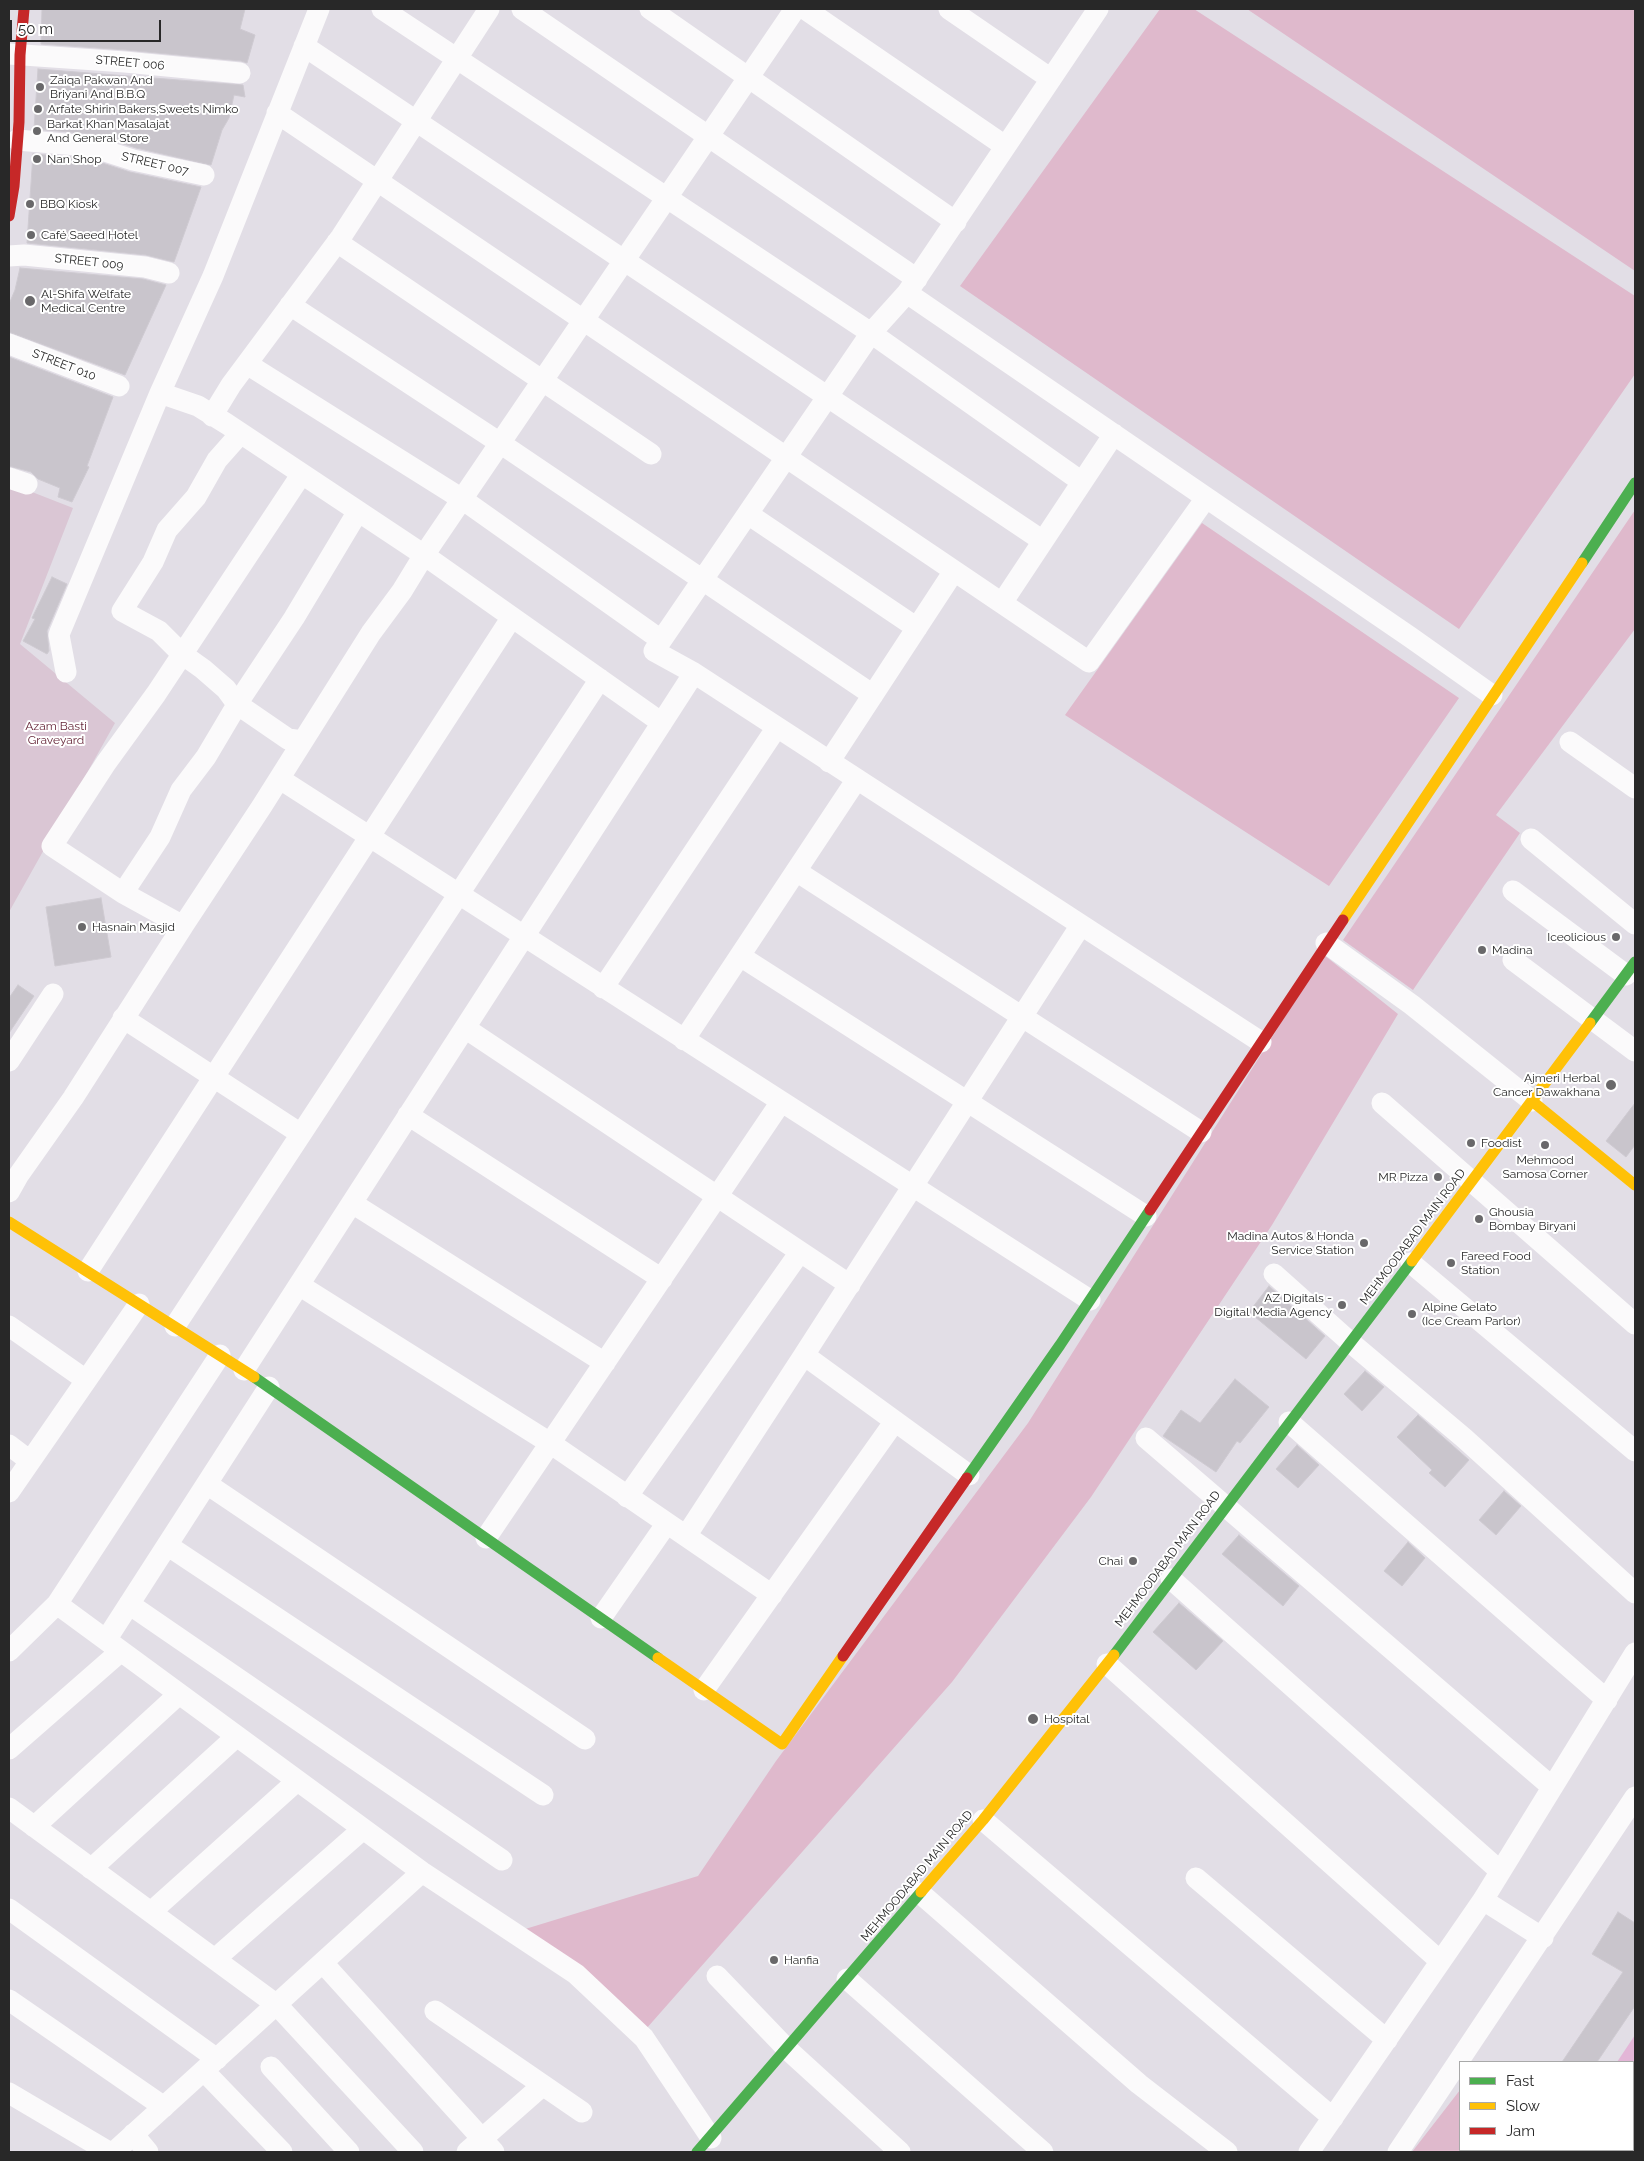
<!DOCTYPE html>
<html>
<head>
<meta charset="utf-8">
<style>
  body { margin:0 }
  #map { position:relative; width:1644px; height:2161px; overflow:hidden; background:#e2dee6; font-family:Raleway,sans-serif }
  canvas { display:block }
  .frame { position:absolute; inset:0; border:10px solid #282828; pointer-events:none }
  .legend { position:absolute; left:1459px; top:2061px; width:175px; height:90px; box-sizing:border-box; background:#fff; border:1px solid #a9a9a9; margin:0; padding:6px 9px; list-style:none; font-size:15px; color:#282828 }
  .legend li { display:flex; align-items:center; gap:10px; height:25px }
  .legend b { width:25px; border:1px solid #a9a9a9 }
  .scale { position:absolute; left:10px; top:20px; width:151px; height:22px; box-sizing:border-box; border:2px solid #282828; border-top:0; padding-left:6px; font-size:15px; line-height:18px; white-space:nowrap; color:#282828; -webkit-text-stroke:4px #fff; paint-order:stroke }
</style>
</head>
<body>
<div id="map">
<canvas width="1644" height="2161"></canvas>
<div class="frame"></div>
<ul class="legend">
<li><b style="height:6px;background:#4caf50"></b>Fast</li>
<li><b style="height:6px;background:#ffc107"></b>Slow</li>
<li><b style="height:6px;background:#c62828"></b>Jam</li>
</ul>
<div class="scale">50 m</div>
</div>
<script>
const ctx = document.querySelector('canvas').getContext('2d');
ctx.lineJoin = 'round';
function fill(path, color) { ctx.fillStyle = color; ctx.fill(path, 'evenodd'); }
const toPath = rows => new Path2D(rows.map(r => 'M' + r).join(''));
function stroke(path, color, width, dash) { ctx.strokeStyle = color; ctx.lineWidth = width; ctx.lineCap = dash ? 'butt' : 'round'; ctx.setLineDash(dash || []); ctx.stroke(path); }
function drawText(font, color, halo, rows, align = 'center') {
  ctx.font = font + ' Raleway,sans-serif'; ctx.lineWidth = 4; ctx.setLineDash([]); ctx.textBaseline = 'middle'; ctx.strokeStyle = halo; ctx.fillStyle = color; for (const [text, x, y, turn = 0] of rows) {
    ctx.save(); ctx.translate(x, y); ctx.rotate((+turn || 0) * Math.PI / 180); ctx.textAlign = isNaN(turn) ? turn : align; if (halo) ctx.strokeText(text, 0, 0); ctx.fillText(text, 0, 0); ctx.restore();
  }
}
const green = toPath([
  [1160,9,1194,9,1635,296,1635,374,1459,629,960,286],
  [1247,9,1635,9,1635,271],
  [1635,510,1635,629,1496,815,1520,833,1413,990,1343,940],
  [1202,523,1459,698,1329,886,1065,715],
  [1324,955,1398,1014,1272,1225,1091,1497,952,1682,646,2029,522,1930,698,1876,776,1761,1028,1423],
  [1460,2090,1460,2150,1471,2150,1469,2152,1412,2152]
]);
const cemetery = toPath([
  [9,483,73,508,20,644,115,723,9,912]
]);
const pitch = toPath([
  [1635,2035,1635,2093,1633,2091,1633,2062,1617,2062]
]);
const building = toPath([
  [42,9,245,9,240,29,255,35,247,63,241,61,126,50,41,44,42,9],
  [38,69,243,85,245,97,234,95,229,118,222,130,211,165,136,148,93,134,34,129,38,69],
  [33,154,87,158,130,172,201,187,174,262,146,255,27,243,33,154],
  [20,268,143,279,166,285,125,375,9,332,9,304,15,290,20,268],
  [9,357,113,397,87,466,89,467,72,502,58,497,60,488,38,479,31,472,9,466,9,357],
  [52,577,67,584,47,631,49,651,47,654,23,641,35,619,32,618,52,577],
  [101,898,111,957,55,966,46,907,101,898],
  [18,985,34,996,9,1033,9,998,18,985],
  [1635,1103,1635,1145,1626,1157,1606,1141,1635,1103],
  [1269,1286,1325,1336,1306,1359,1249,1312,1269,1286],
  [1365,1371,1384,1387,1362,1411,1344,1394,1365,1371],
  [1235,1379,1269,1407,1240,1443,1237,1441,1216,1472,1163,1436,1181,1410,1200,1423,1235,1379],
  [1418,1415,1469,1460,1445,1487,1429,1473,1432,1470,1397,1437,1418,1415],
  [1297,1445,1319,1465,1298,1488,1276,1469,1297,1445],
  [1504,1491,1521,1506,1496,1535,1479,1520,1504,1491],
  [1239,1535,1299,1586,1283,1606,1222,1554,1239,1535],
  [1408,1542,1425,1558,1402,1586,1384,1571,1408,1542],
  [1179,1603,1223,1641,1196,1670,1153,1632,1179,1603],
  [1618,1912,1635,1923,1635,2006,1597,2062,1562,2062,1623,1972,1592,1954,1618,1912]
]);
const street = toPath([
  [382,9,871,333,1082,482],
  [522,9,917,279],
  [650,9,956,222],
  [805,9,1005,146],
  [949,9,1051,79],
  [1098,9,907,293,871,333,654,651,694,673,1261,1042],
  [304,46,1043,541],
  [9,54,125,62,240,73],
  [277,113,1089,662,1206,498],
  [17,140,89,146,133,160,204,175],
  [337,242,651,454],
  [9,256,24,255,145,267,169,273],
  [907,293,1410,637,1492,695],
  [290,305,500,443,873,695],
  [9,344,119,386],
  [247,364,462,499,661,640],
  [160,393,198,406,227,424,424,555,662,723],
  [212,416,231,385,341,237,489,9],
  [240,434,217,460,196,497,167,530,153,562,122,611,159,631,182,654,203,669,226,689,237,704,288,739,303,741],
  [9,478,27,484],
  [748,514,917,628],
  [1002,603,1114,434],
  [66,672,59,635,60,632,160,393,213,276,319,9],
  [1570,742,1635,788],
  [829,762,954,571],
  [280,779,1090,1300],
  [1531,839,1635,924],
  [796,871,1201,1132],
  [1513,891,1626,975],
  [123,893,160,837,181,790,206,757,241,698,294,618,357,513],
  [183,926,262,806,371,633,402,591,424,555,795,9],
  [1326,943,1412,1005,1532,1101],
  [740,956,1146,1216],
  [1513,960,1635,1051],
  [603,988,777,727],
  [123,1018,301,1134],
  [465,1028,850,1285],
  [684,1040,857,779],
  [9,1061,53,994],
  [1382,1103,1635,1324],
  [408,1115,662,1279],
  [9,1192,18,1176,73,1098,183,926,123,893,52,846,106,763,156,694,301,475],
  [352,1203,605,1363],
  [1411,1263,1635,1451],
  [88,1271,512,617],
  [1274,1274,1350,1342,1464,1438,1635,1593],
  [299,1285,550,1443,772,1595],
  [9,1326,86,1380],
  [175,1326,600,679],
  [244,1370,694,673],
  [1289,1422,1607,1700],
  [1146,1438,1552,1787],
  [9,1445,30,1461],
  [969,1475,804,1355,1081,925],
  [207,1484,585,1739],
  [9,1492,139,1304],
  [627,1497,800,1252],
  [686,1536,804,1355],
  [486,1538,781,1102],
  [167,1545,543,1795],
  [1171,1579,1500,1871],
  [57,1604,422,1872,576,1974,644,2038,711,2138],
  [129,1604,502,1860],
  [601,1618,667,1523],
  [106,1640,269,1387],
  [9,1651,57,1604,220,1355],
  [1107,1664,1440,1961],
  [704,1690,895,1421],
  [9,1749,121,1651],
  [9,1808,277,2005,413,2152],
  [983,1820,1333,2118],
  [34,1827,179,1694],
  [91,1869,237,1736],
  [1196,1878,1387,2040],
  [920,1893,1139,2084,1227,2152],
  [1483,1900,1543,1938],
  [9,1909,217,2059],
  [151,1912,297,1781],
  [215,1959,363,1829],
  [323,1963,494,2152],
  [717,1976,787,2049,900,2152],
  [847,1979,1043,2152],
  [9,2000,164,2107],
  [435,2011,582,2112],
  [271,2067,349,2152],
  [204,2071,282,2152],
  [9,2093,109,2152],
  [133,2134,148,2152],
  [114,2152,422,1872],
  [467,2152,543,2085],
  [1309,2152,1483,1900,1635,1653],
  [1398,2152,1635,1797]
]);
const fast = toPath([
  [1582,563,1635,483],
  [1590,1023,1635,962],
  [254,1377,658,1658],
  [967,1478,1060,1345,1150,1210],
  [1114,1655,1412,1261],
  [697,2152,921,1892]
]);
const slow = toPath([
  [1343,920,1582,563],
  [1532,1101,1635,1185],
  [9,1222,254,1377],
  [1412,1261,1590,1023],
  [658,1658,782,1744,843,1656],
  [921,1892,983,1820,1114,1655]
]);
const jam = toPath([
  [9,216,14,186,19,122,20,55,24,9],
  [1150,1210,1343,920],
  [843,1656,967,1478]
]);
const markers = [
  [40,87,5,"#69686a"],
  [38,109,5,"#69686a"],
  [37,131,5,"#69686a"],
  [37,159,5,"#69686a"],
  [30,204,5,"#69686a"],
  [31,235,5,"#69686a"],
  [30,301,6,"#69686a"],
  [82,927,5,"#69686a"],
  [1616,937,5,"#69686a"],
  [1482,950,5,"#69686a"],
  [1611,1085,6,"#69686a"],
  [1471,1143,5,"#69686a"],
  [1545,1145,5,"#69686a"],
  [1438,1177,5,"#69686a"],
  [1479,1219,5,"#69686a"],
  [1364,1243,5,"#69686a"],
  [1451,1263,5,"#69686a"],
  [1342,1305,5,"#69686a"],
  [1412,1314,5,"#69686a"],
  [1133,1561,5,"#69686a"],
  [1033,1719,6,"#69686a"],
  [774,1960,5,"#69686a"]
];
const streetNames = [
  ["STREET 006",130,63,5],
  ["STREET 007",155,164,13],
  ["STREET 009",89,262,6],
  ["STREET 010",64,365,21],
  ["MEHMOODABAD MAIN ROAD",1413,1237,-53],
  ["MEHMOODABAD MAIN ROAD",1168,1559,-53],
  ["MEHMOODABAD MAIN ROAD",917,1876,-50]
];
const poiNames = [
  ["Zaiqa Pakwan And",50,80],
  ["Briyani And B.B.Q",50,94],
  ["Arfate Shirin Bakers,Sweets Nimko",48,109],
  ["Barkat Khan Masalajat",47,124],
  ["And General Store",47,138],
  ["Nan Shop",47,159],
  ["BBQ Kiosk",40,204],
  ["Café Saeed Hotel",41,235],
  ["Al-Shifa Welfate",41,294],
  ["Medical Centre",41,308],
  ["Hasnain Masjid",92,927],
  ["Iceolicious",1606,937,"right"],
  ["Madina",1492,950],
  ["Ajmeri Herbal",1600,1078,"right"],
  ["Cancer Dawakhana",1600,1092,"right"],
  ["Foodist",1481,1143],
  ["Mehmood",1545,1160,"center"],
  ["Samosa Corner",1545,1174,"center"],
  ["MR Pizza",1428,1177,"right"],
  ["Ghousia",1489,1212],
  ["Bombay Biryani",1489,1226],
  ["Madina Autos & Honda",1354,1236,"right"],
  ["Service Station",1354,1250,"right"],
  ["Fareed Food",1461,1256],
  ["Station",1461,1270],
  ["AZ Digitals -",1332,1298,"right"],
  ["Digital Media Agency",1332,1312,"right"],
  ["Alpine Gelato",1422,1307],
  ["(Ice Cream Parlor)",1422,1321],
  ["Chai",1123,1561,"right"],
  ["Hospital",1044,1719],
  ["Hanfia",784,1960]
];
const parkNames = [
  ["Azam Basti",56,726],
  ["Graveyard",56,740]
];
fill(green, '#dfb9cc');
fill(cemetery, '#dac6d4');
fill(pitch, '#e3b6d7');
fill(building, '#c9c5cc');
stroke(building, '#cecad1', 1);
stroke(street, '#fbfafb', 21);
stroke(fast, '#4caf50', 11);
stroke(slow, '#ffc107', 11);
stroke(jam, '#c62828', 11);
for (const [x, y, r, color] of markers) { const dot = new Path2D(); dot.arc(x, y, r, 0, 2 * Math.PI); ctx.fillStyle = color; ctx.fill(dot); stroke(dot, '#fff', 2); }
drawText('12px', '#282828', '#fff', streetNames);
drawText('12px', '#282828', '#fff', poiNames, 'left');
drawText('12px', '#601e31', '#fff', parkNames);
</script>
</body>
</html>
